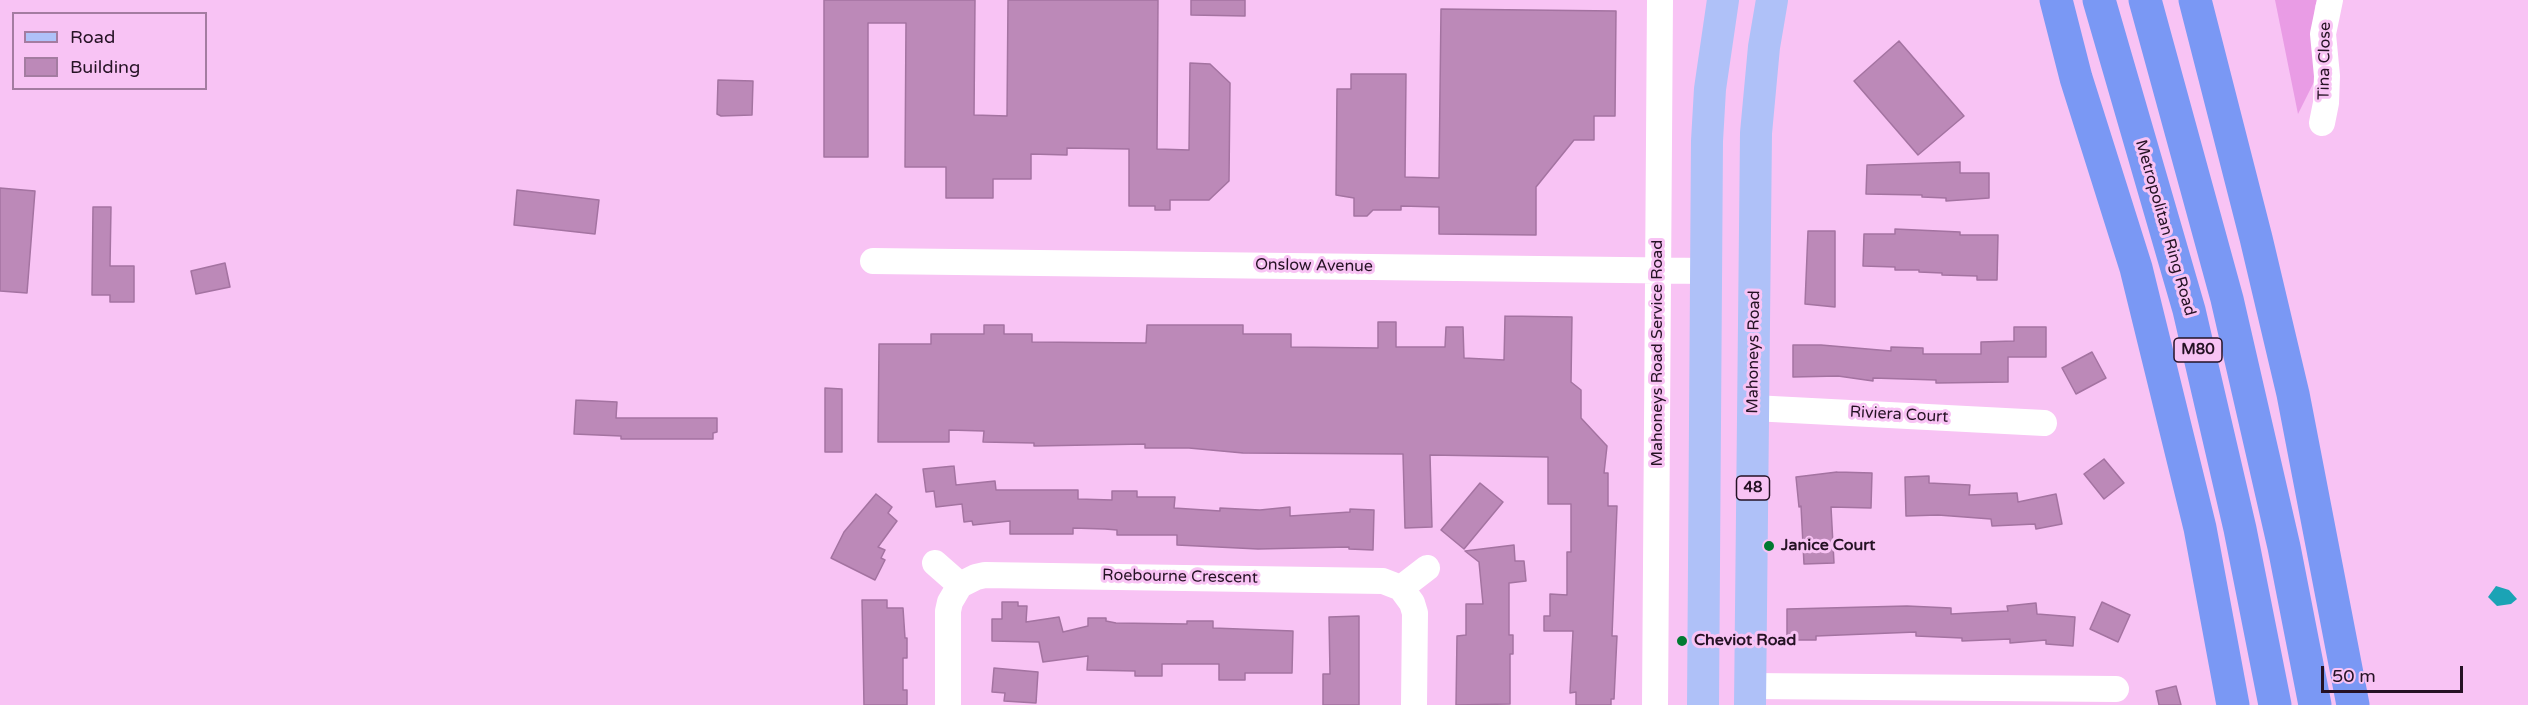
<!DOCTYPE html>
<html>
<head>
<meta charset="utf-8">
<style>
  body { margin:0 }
  #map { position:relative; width:2528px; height:705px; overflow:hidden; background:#f8c3f4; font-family:"Varela Round",sans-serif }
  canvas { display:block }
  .legend { position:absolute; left:12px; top:12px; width:195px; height:78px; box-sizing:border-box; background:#f8c3f4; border:2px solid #a47ca1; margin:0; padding:8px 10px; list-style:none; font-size:18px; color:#251224 }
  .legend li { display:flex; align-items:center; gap:12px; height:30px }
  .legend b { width:30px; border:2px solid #a47ca1 }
  .scale { position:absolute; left:2321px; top:666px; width:142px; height:27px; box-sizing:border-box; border:3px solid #251224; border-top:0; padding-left:8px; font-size:18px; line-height:21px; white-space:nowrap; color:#251224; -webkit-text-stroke:4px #f8c3f4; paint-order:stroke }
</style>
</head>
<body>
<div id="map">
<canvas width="2528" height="705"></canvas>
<ul class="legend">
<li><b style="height:8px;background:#afc1f8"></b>Road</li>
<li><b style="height:16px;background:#bc89b8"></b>Building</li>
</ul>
<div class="scale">50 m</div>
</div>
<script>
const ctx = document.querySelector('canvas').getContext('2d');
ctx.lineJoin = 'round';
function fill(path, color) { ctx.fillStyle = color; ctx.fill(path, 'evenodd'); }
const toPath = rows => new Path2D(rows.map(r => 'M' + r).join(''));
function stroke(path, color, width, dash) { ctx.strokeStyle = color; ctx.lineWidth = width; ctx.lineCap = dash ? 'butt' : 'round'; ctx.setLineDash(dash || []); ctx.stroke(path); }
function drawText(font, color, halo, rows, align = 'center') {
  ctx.font = font + ' "Varela Round",sans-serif'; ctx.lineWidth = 6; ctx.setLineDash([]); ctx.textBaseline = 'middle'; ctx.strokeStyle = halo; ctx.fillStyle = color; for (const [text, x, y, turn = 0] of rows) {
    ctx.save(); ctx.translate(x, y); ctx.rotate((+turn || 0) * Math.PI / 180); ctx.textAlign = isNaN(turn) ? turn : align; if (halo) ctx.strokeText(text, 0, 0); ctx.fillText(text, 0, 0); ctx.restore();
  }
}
const green = toPath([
  [2275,0,2318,0,2315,6,2313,39,2318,74,2298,114]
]);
const water = toPath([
  [2496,586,2509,590,2517,599,2511,604,2497,606,2488,597]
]);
const building = toPath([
  [824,0,975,0,974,115,1007,116,1008,0,1158,0,1157,149,1189,150,1190,63,1210,64,1230,83,1229,181,1209,200,1170,200,1170,210,1155,210,1155,206,1129,206,1129,149,1067,148,1067,155,1031,154,1031,179,993,179,993,198,946,198,946,167,905,167,906,23,868,23,868,157,824,157,824,0],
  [1191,0,1245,0,1245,16,1191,15,1191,0],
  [1441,9,1616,11,1615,116,1594,116,1594,140,1574,140,1536,187,1536,235,1439,234,1439,207,1401,206,1401,210,1373,210,1367,216,1354,216,1354,198,1336,195,1337,89,1351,89,1351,74,1406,74,1405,177,1439,178,1441,9],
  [1899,41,1964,116,1918,155,1854,81,1899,41],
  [718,80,753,81,752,115,721,116,717,114,718,80],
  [1960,162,1960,173,1989,173,1989,198,1946,201,1946,198,1922,197,1922,195,1866,194,1867,165,1960,162],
  [0,188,35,191,27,293,0,291,0,188],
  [517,190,599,200,595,234,514,225,517,190],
  [93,207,111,207,110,266,134,266,134,302,110,302,110,295,92,295,93,207],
  [1895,229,1960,232,1960,235,1998,235,1997,280,1977,280,1977,276,1942,275,1942,273,1919,272,1919,270,1895,270,1895,267,1863,266,1864,234,1895,234,1895,229],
  [1808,231,1835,231,1835,307,1805,304,1808,231],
  [225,263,230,287,196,294,191,271,225,263],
  [1505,316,1572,317,1571,382,1581,390,1581,418,1607,446,1604,473,1608,473,1608,506,1617,506,1612,636,1617,636,1614,699,1611,699,1611,705,1576,705,1576,692,1570,693,1573,631,1544,631,1544,616,1550,616,1550,594,1567,595,1567,552,1571,552,1571,504,1548,504,1548,457,1430,455,1432,527,1405,528,1403,454,1243,453,1189,448,1145,448,1145,444,1034,446,1034,443,983,442,984,431,949,430,949,442,878,442,879,344,931,344,931,334,984,334,984,325,1004,325,1004,334,1032,334,1032,342,1146,343,1147,325,1243,325,1243,334,1291,334,1291,347,1378,348,1378,322,1396,322,1396,347,1445,347,1446,327,1463,327,1464,358,1504,360,1505,316],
  [2014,327,2046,327,2046,357,2008,357,2008,382,1936,383,1936,380,1873,378,1873,381,1838,376,1793,377,1793,345,1821,345,1891,351,1891,347,1923,348,1923,354,1981,354,1981,342,2014,341,2014,327],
  [2092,352,2106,378,2076,394,2062,368,2092,352],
  [825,388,842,389,842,452,825,452,825,388],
  [576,400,617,402,616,418,717,418,717,432,713,433,713,439,621,439,621,436,574,434,576,400],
  [2104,459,2124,483,2104,499,2084,474,2104,459],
  [954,466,956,485,995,481,996,490,1078,490,1078,499,1112,500,1112,491,1137,491,1137,497,1175,497,1174,508,1220,511,1220,508,1260,510,1290,507,1290,516,1350,512,1350,509,1374,510,1373,550,1349,549,1349,547,1258,549,1177,545,1177,535,1117,535,1117,530,1105,529,1073,528,1073,534,1010,534,1010,521,973,525,972,521,964,522,962,504,936,507,934,491,926,492,923,469,954,466],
  [1837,472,1872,473,1871,508,1831,507,1834,563,1804,564,1801,506,1799,507,1796,477,1837,472],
  [1929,476,1929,483,1970,485,1969,495,2017,493,2018,502,2056,494,2062,524,2036,529,2035,524,1992,526,1991,519,1938,515,1906,516,1905,477,1929,476],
  [1480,483,1503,502,1464,549,1441,530,1480,483],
  [876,494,892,507,888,513,897,521,878,547,885,550,881,558,885,560,875,580,831,558,844,532,876,494],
  [1514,545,1515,561,1524,561,1526,581,1509,583,1509,635,1513,635,1513,654,1510,654,1510,704,1456,705,1457,636,1466,635,1466,604,1483,604,1479,562,1465,551,1514,545],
  [862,600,887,600,887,608,903,608,905,638,907,638,907,658,903,658,903,690,907,690,907,705,864,705,862,600],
  [1002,602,1018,602,1018,606,1027,606,1026,622,1059,617,1063,632,1088,626,1088,618,1106,618,1106,621,1116,623,1187,624,1187,621,1213,621,1213,628,1293,631,1292,673,1245,673,1245,680,1219,680,1219,664,1162,664,1162,676,1135,676,1135,671,1087,670,1088,656,1043,662,1039,642,992,641,992,619,1002,619,1002,602],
  [2102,602,2130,615,2118,642,2090,629,2102,602],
  [2036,603,2037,614,2075,617,2073,646,2046,644,2046,640,2010,643,2010,639,1962,641,1962,638,1916,636,1916,632,1816,636,1816,640,1787,640,1787,609,1907,606,1951,608,1951,614,2008,611,2007,606,2036,603],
  [1359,616,1359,705,1323,705,1323,674,1330,674,1329,617,1359,616],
  [994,668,1038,672,1036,703,1004,701,1005,693,992,692,994,668],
  [2176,686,2181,705,2159,705,2156,691,2176,686]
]);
const minor = toPath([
  [2322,123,2326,103,2327,76,2323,34,2330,0],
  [873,261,1705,271],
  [1753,408,2044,423],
  [935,563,960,585],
  [1401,588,1427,568],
  [1751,686,2116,689],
  [948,705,948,611,950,602,960,585,976,577,985,575,1383,581,1401,588,1412,603,1415,613,1414,705],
  [1655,705,1660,0]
]);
const major = toPath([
  [1703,705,1707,141,1710,89,1723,0],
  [1750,705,1756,133,1764,47,1772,0]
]);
const highway = toPath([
  [2056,0,2076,78,2136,268,2200,528,2233,705],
  [2099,0,2189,310,2240,529,2275,705],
  [2145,0,2227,299,2284,547,2315,705],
  [2195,0,2256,238,2293,394,2353,705]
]);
const markers = [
  [1769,546,6,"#007a31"],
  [1682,641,6,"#007a31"]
];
const shields = [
  [2198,350,48],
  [1753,488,33]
];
const shieldNames = [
  ["M80",2198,350],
  ["48",1753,488]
];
const streetNames = [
  ["Tina Close",2325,61,-89],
  ["Metropolitan Ring Road",2165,228,74],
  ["Onslow Avenue",1314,266,1],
  ["Mahoneys Road",1754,352,-89],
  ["Mahoneys Road Service Road",1658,353,-90],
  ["Riviera Court",1899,415,3],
  ["Roebourne Crescent",1180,577,1]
];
const poiNames = [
  ["Janice Court",1781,546],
  ["Cheviot Road",1694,641]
];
fill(green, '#e99ce5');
fill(water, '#1ba3b5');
fill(building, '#bc89b8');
stroke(building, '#a473a1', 1.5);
stroke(minor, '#fff', 26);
stroke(major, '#afc1f8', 32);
stroke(highway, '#7a98f4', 33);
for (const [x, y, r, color] of markers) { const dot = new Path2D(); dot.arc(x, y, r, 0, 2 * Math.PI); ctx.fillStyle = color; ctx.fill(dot); stroke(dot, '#f8c3f4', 2); }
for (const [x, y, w] of shields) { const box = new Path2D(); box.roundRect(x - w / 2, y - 12, w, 24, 4.5); ctx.fillStyle = '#f8c3f4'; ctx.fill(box); stroke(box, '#251224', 1.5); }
drawText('bold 15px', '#251224', null, shieldNames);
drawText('16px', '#251224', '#f8c3f4', streetNames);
drawText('bold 16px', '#251224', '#f8c3f4', poiNames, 'left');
</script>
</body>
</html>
